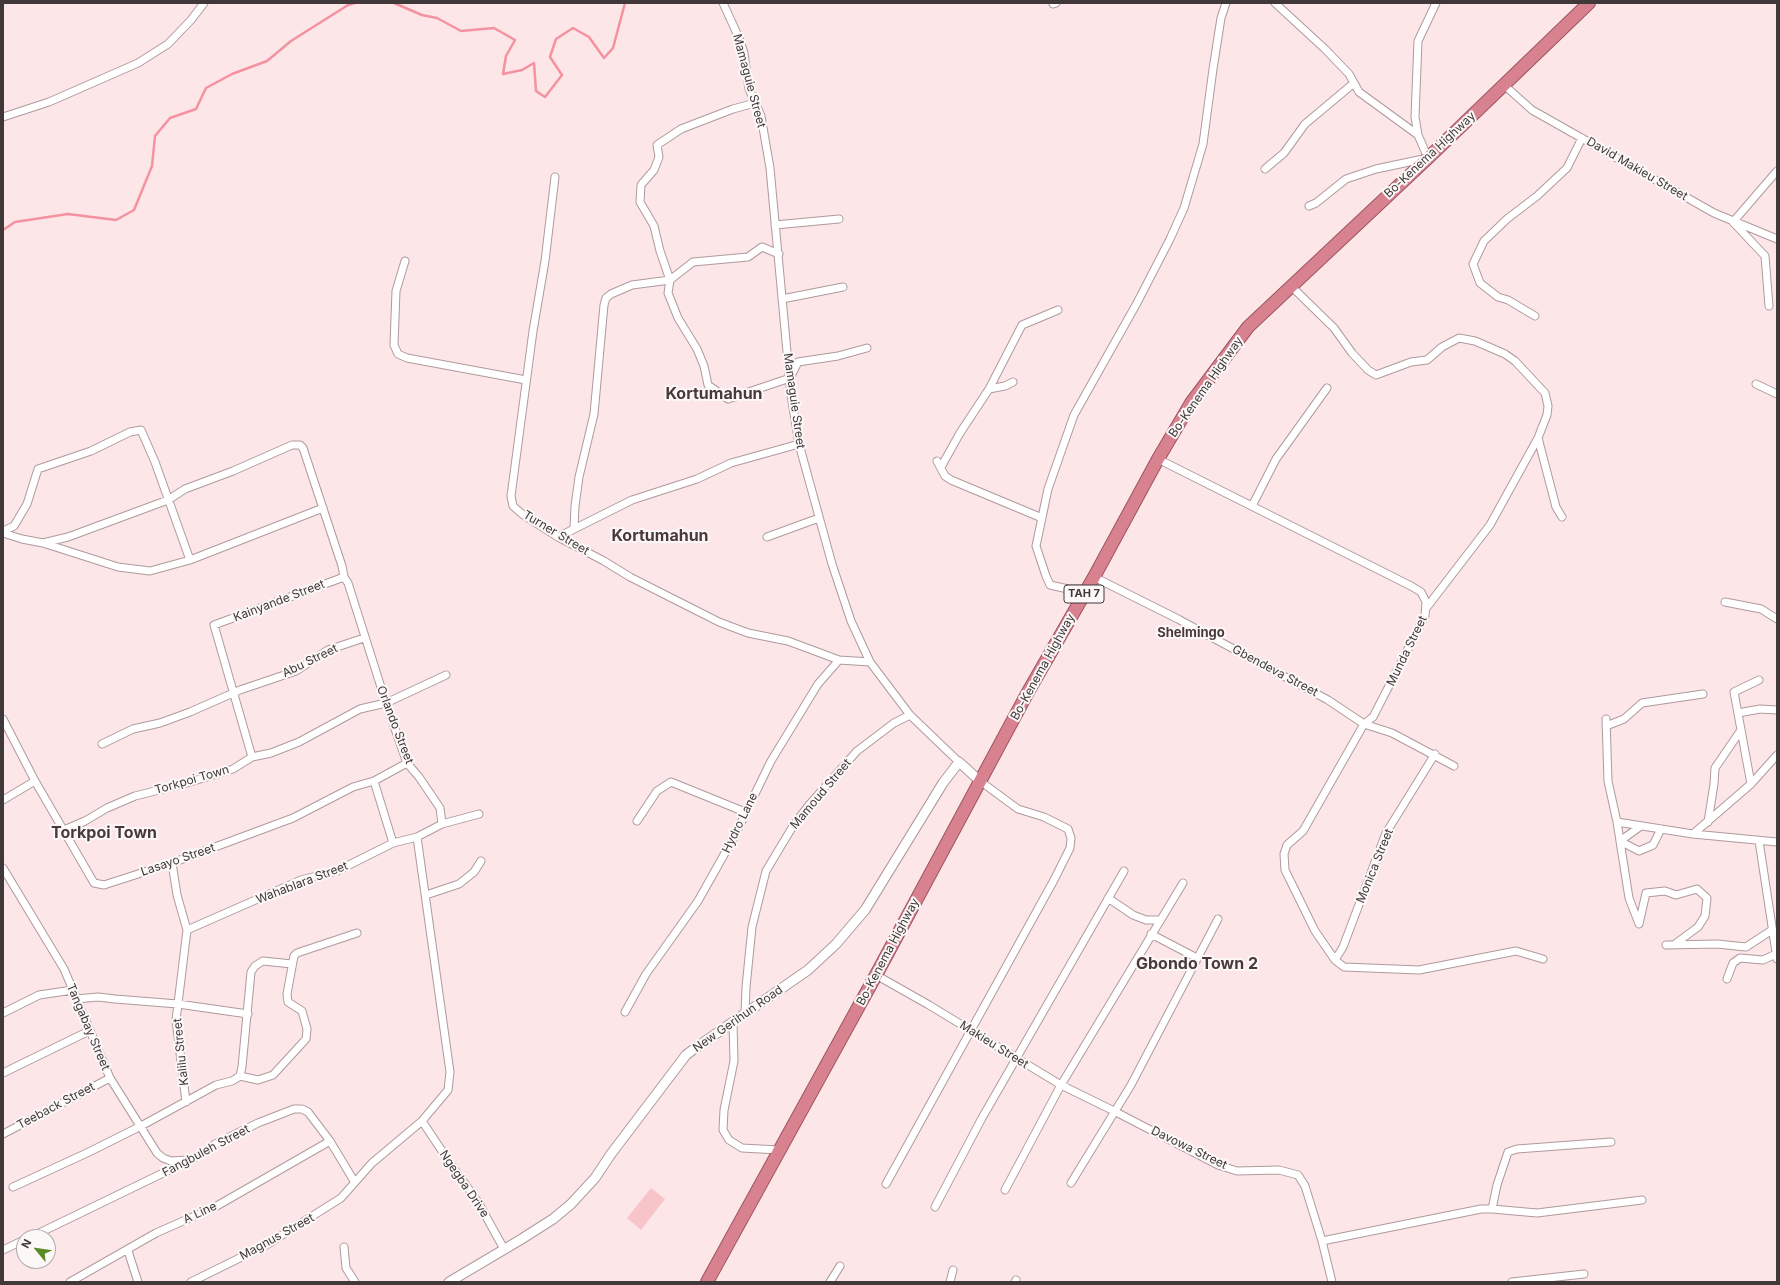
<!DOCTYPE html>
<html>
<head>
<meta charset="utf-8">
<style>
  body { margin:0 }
  #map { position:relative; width:1780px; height:1285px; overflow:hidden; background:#fce6e8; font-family:Inter,sans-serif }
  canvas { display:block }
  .frame { position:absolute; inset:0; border:4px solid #413939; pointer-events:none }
  .north { position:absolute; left:16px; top:1229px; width:40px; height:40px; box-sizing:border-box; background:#fcf8f8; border:1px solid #b1acac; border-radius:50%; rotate:299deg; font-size:11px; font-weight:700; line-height:16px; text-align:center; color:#413939 }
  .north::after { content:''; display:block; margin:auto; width:14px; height:18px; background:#5b8c22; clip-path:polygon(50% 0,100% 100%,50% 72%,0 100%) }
</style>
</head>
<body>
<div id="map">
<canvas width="1780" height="1285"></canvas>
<div class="frame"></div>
<div class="north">N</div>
</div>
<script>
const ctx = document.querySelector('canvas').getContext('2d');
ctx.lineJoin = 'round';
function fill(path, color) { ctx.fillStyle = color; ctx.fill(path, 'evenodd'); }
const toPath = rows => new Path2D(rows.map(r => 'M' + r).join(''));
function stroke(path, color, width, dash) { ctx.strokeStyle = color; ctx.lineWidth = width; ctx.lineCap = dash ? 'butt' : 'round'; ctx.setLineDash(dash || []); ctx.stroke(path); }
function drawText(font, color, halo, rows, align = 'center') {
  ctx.font = font + ' Inter,sans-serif'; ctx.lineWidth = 4; ctx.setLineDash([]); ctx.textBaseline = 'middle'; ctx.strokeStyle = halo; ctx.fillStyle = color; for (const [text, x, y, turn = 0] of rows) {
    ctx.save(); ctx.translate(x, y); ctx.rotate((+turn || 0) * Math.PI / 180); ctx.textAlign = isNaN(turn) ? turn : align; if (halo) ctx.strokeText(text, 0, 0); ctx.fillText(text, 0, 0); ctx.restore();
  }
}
const green = toPath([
  [651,1188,665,1199,641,1230,627,1218]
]);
const stream = toPath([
  [394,3,422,15,437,18,461,31,494,28,515,40,506,56,503,74,522,70,534,63,536,91,545,97,562,75,550,57,556,39,573,28,589,37,604,58,613,48,625,3],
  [3,230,15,222,68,214,116,220,134,210,152,166,155,136,170,118,196,109,206,88,232,74,267,61,291,41,348,5,355,3]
]);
const minor = toPath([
  [723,3,739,38,744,53,749,89,761,116,770,168,791,395,799,444,832,564,851,621,870,662,910,715,959,762],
  [1275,3,1325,49,1349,74,1359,92,1418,135],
  [1053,4,1056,3],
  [1504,85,1532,110,1714,213,1777,239],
  [755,103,733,109,681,129,657,145,659,157,654,170,641,185,640,202,654,226,660,251,670,280,668,293,678,318,697,349,704,366,708,385,728,399,790,378,798,362,838,356,867,348],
  [3,117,49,102,138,63,168,44,191,20,204,3],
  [1265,169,1284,153,1305,124,1354,83],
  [555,177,545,261,533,331,511,496,513,506,522,514,558,537,604,561,630,577,719,622,748,633,788,641,839,660],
  [1309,206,1316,203,1346,179,1376,169,1428,158,1418,135,1415,117,1418,41,1436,3],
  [775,225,839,219],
  [405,261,396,291,394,345,398,354,407,358,526,380],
  [1291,286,1334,328,1352,353,1368,370,1376,375,1411,362,1427,360,1442,347,1459,338,1475,341,1505,354,1515,361,1545,393,1548,406,1547,415,1538,438,1556,507,1562,517],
  [782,299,843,287],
  [1769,306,1765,256,1733,222,1777,171],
  [1535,316,1508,300,1498,297,1480,283,1473,264,1484,241,1507,219,1537,196,1567,168,1582,138],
  [1756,384,1777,394],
  [989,389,1022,325,1058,310],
  [1158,459,1411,586,1421,592,1426,602,1425,616,1373,717,1364,724,1303,831,1287,845,1284,854,1285,870,1315,931,1335,960,1344,967,1419,970,1516,951,1543,959],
  [937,461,945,476,951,480,1042,518],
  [941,467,960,433,989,389,1005,386,1013,382],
  [1252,506,1276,459,1327,388],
  [574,527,575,506,579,477,594,414,604,305,606,298,611,294,632,285,670,280,693,262,748,257,762,247,779,254],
  [3,531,14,526,27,504,38,469,91,451,130,432,141,430,155,462,190,560],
  [3,533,22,539,43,543,68,537,168,500,185,489,233,471,292,445,300,445,303,448,342,566,344,577,348,583,386,703,407,763,419,777,440,808,442,824,417,837,450,1072,448,1090,422,1121,372,1163,341,1198,268,1244,191,1282],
  [558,537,632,500,697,479,731,463,799,444],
  [767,537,819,518],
  [43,543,118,567,150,571,190,560,323,508],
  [1094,577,1178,619,1328,700,1364,724,1392,733,1454,766],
  [1087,589,1068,589,1050,585,1046,576,1036,546,1048,489,1074,415,1137,303,1170,239,1184,208,1203,144,1213,69,1221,18,1226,3],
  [1725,602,1761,609,1777,619],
  [1427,607,1490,525,1538,438],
  [1738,713,1760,709,1777,710],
  [3,719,35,781,94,883,104,885,172,863,293,818,353,787,374,781,393,843],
  [1606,719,1608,781,1617,822,1629,898,1639,924,1646,893,1665,891,1676,895,1697,889,1707,898,1705,916,1698,927,1675,944],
  [1606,726,1624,719,1642,703,1703,694],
  [102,744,133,729,160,723,190,712,240,690,296,671,328,650,364,638],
  [252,757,214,625,344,577],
  [374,781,407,763],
  [1751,784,1734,692,1759,680],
  [3,800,35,781],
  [637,821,657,791,671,782,745,812],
  [1617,822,1693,834,1777,842],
  [1708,822,1714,784,1715,768,1741,730],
  [442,824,479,814],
  [1641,826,1620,841,1639,851,1653,845,1661,829],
  [64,830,85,821,107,808,135,796,187,783,233,769,252,757,271,753,299,742,360,709,386,703,446,675],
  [1693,834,1751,784,1777,755],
  [1759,841,1777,959],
  [172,863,177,895,187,930,176,1020,186,1102],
  [3,868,64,969,110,1078,157,1153,163,1158,171,1161,188,1160],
  [426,895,459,884,474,872,481,861],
  [1108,898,1133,915,1146,920,1160,920],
  [187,930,301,880,337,871,393,843,417,837],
  [1151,934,1197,958],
  [1666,945,1717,944,1746,947,1772,930],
  [1335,960,1343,947,1386,833,1435,754],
  [876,975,929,1005,1061,1085,1114,1111,1218,1165,1237,1171,1279,1170,1298,1175,1305,1186,1322,1241,1332,1282],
  [1727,979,1733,963,1740,958,1763,960,1776,954],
  [76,999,98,997,115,999,178,1004,248,1014],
  [625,1012,646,974,698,901,734,837,771,761,818,684,839,660,870,662],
  [3,1013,39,995,73,990],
  [745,1014,746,987,752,927,766,871,793,826,809,805,857,751,894,723,910,715],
  [733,1022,734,1061,724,1110,723,1130,729,1140,742,1148,779,1150],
  [3,1073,89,1031],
  [240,1076,258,1080,273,1075,306,1039,307,1029,302,1011,288,1002,287,994,294,956,297,953,357,933],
  [422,1121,450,1163,478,1202,504,1249],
  [3,1134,110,1078],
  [1071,1183,1131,1085,1218,919],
  [886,1184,1054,880,1070,848,1071,838,1068,829,1044,817,1018,809,980,781],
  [13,1187,89,1152,141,1126,216,1085,232,1081,240,1076,242,1067,251,972,255,966,263,961,292,964],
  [1005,1190,1061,1085,1183,883],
  [935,1207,982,1118,1124,871],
  [1492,1209,1537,1213,1642,1200],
  [31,1237,192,1159,207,1151,215,1144,258,1123,294,1109,302,1109,308,1112,330,1141,354,1181],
  [1322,1241,1481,1209,1492,1209,1497,1185,1508,1152,1517,1149,1611,1142],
  [344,1247,346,1268,355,1282],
  [3,1250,24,1240],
  [128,1251,138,1282],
  [70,1282,156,1233,215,1207,330,1141],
  [830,1282,840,1266],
  [950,1282,953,1270],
  [1015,1282,1016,1280],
  [1512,1282,1584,1274]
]);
const tertiary = toPath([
  [449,1282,520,1240,553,1219,571,1204,595,1178,611,1154,686,1055,694,1049,808,970,836,944,865,910,943,783,959,762,980,781]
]);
const trunk = toPath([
  [707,1282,876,975,1028,692,1094,577,1158,459,1191,403,1248,327,1428,158,1589,3]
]);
const shields = [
  [1084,594,40]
];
const shieldNames = [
  ["TAH 7",1084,594]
];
const streetNames = [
  ["Mamaguie Street",749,81,75],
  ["Bo-Kenema Highway",1430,155,-43],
  ["David Makieu Street",1637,169,30],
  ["Bo-Kenema Highway",1206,387,-55],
  ["Mamaguie Street",794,401,82],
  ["Turner Street",556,533,31],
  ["Kainyande Street",279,601,-21],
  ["Munda Street",1407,651,-64],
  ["Abu Street",310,661,-26],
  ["Bo-Kenema Highway",1043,667,-61],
  ["Gbendeva Street",1275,671,28],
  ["Orlando Street",395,725,69],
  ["Torkpoi Town",192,780,-16],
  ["Mamoud Street",821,794,-50],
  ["Hydro Lane",740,823,-64],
  ["Lasayo Street",178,860,-19],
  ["Monica Street",1375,866,-68],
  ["Wahablara Street",302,883,-21],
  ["Bo-Kenema Highway",888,952,-62],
  ["New Gerihun Road",738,1019,-35],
  ["Tangabay Street",88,1027,67],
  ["Makieu Street",994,1045,32],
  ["Kalilu Street",181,1052,-96],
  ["Teeback Street",56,1106,-28],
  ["Davowa Street",1189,1148,26],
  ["Fangbuleh Street",206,1151,-28],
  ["Ngegba Drive",464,1184,56],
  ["A Line",200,1213,-25],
  ["Magnus Street",277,1237,-29]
];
const neighbourhoodNames = [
  ["Shelmingo",1191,633]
];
const districtNames = [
  ["Kortumahun",714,394],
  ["Kortumahun",660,536],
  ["Torkpoi Town",104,833],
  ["Gbondo Town 2",1197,964]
];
fill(green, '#f7c4ca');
stroke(stream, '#f592a0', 2.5);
stroke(minor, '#af9a9c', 9);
stroke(tertiary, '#af9a9c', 11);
stroke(trunk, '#9d5460', 14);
stroke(minor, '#fff', 7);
stroke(tertiary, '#fff', 9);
stroke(trunk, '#d88290', 12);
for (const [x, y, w] of shields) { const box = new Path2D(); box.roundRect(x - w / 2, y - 9, w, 18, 3); ctx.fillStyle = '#fcf8f8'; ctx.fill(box); stroke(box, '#413939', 1); }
drawText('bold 11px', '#413939', null, shieldNames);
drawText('12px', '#413939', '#fcf8f8', streetNames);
drawText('bold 13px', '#4a393b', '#fcf8f8', neighbourhoodNames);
drawText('bold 16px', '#4a393b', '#fcf8f8', districtNames);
</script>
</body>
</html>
